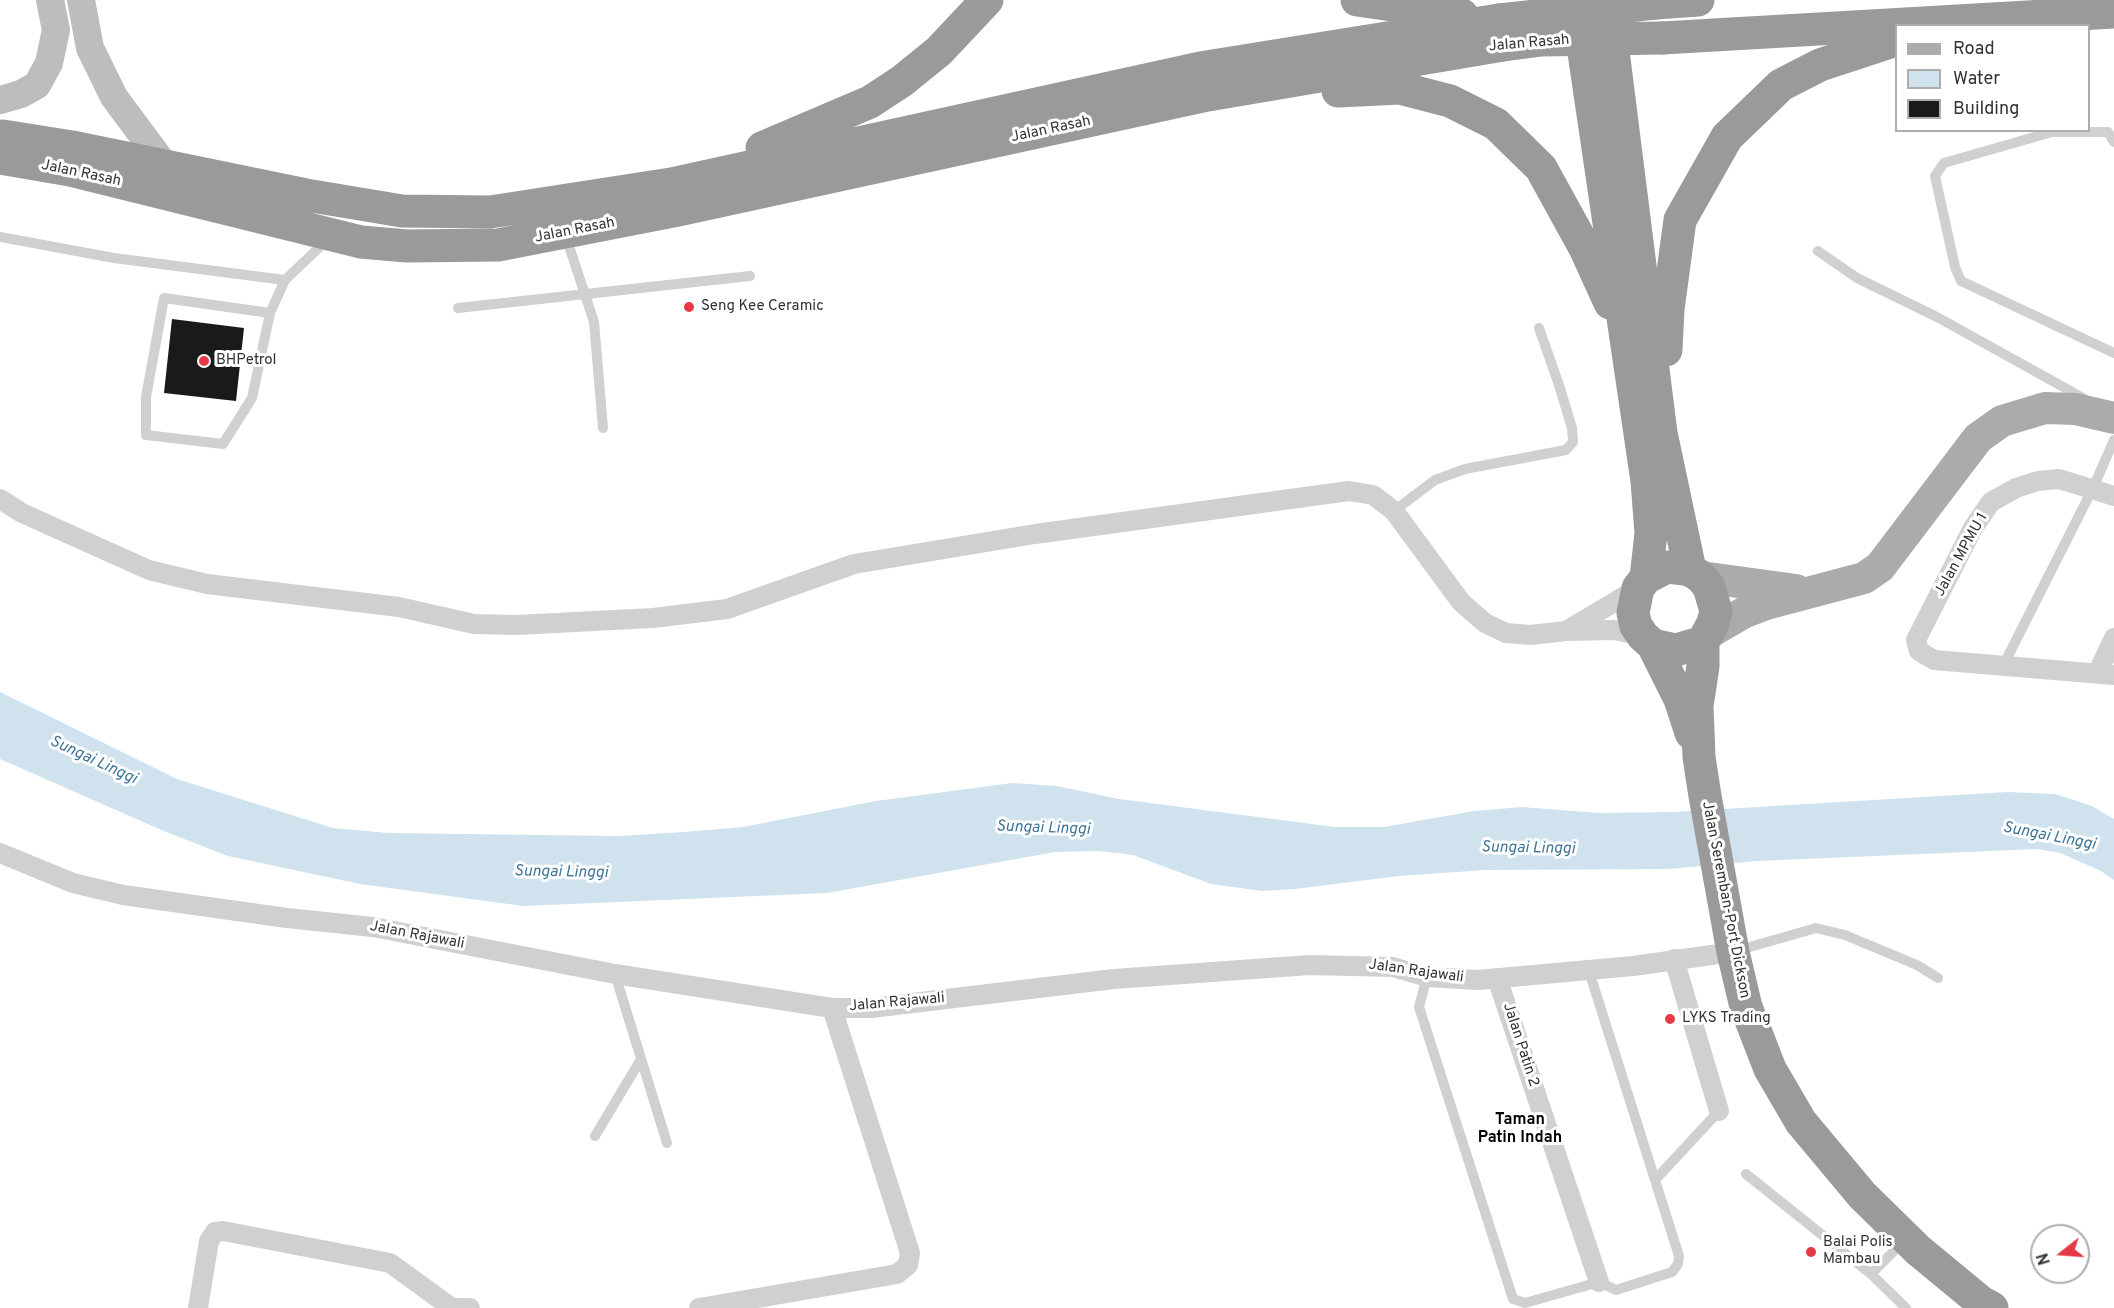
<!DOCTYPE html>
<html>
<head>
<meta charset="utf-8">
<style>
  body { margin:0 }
  #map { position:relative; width:2114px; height:1308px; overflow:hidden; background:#fff; font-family:Overpass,sans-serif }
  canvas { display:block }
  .legend { position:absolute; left:1895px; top:24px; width:195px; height:108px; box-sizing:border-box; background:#fff; border:2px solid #adadad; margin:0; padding:8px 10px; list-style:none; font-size:18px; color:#333 }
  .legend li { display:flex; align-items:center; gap:12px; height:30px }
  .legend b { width:30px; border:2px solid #adadad }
  .north { position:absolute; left:2030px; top:1224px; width:60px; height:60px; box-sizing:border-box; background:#fff; border:2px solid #adadad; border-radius:50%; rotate:253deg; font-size:16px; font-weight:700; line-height:24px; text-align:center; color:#333 }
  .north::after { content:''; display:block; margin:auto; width:21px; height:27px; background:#e63946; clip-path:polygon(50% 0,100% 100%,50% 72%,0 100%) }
</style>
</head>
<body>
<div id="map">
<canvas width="2114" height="1308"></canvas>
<ul class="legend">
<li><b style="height:8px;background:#ababab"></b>Road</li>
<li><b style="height:16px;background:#cfe2ee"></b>Water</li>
<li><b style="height:16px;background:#1a1a1a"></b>Building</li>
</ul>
<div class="north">N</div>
</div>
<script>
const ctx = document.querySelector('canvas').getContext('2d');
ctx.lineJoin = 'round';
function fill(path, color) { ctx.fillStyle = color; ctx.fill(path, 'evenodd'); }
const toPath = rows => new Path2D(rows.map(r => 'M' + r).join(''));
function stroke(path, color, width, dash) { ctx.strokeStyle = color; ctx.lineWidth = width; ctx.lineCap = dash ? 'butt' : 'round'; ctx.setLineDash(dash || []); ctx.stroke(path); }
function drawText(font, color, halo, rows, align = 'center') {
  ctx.font = font + ' Overpass,sans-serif'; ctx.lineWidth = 6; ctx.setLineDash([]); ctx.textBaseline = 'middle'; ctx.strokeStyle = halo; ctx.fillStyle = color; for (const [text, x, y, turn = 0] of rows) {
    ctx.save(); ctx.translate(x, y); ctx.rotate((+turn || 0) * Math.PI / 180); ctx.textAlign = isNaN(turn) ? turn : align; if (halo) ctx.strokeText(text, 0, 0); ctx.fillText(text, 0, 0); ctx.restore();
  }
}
const water = toPath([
  [0,692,177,779,333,828,388,833,619,836,684,832,743,827,876,801,1012,783,1057,786,1119,799,1335,827,1384,827,1474,811,1522,807,1598,813,1674,812,2007,792,2055,794,2092,806,2114,819,2114,880,2101,871,2060,853,2037,849,1757,861,1669,869,1485,870,1399,876,1295,889,1262,891,1211,884,1133,855,1099,851,1055,852,827,893,523,906,360,884,228,856,166,832,0,759]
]);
const building = toPath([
  [172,319,244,328,236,401,164,393]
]);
const lane = toPath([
  [2114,142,2108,132,2052,132,1944,163,1935,176,1955,267,1961,281,2114,353],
  [0,237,114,258,285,280],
  [566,237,594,322,603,428],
  [1818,251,1857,278,1937,317,2085,399],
  [458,308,750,276],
  [270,313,164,298,146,397,146,435,223,444,252,398,270,313,285,280,328,239],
  [1394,511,1435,480,1465,469,1566,450,1573,442,1572,428,1559,385,1539,328],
  [2004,664,2093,488,2114,440],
  [1736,951,1816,928,1845,935,1917,965,1938,978],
  [615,974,667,1143],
  [1427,977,1419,1007,1513,1299,1525,1303,1599,1282,1616,1290,1672,1272,1678,1264,1679,1256,1655,1180,1588,968],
  [595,1136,641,1059],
  [1746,1174,1871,1274,1906,1308],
  [1655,1180,1719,1111],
  [1871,1274,1904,1241]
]);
const street = toPath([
  [2114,496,2059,479,2038,481,2016,488,1991,502,1973,528,1916,640,1919,651,1934,660,2114,675],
  [0,499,22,513,149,570,207,584,399,607,474,624,517,625,653,618,727,609,854,564,1035,534,1349,491,1373,495,1394,511,1461,602,1485,623,1506,633,1531,635,1566,631,1614,630,1643,636],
  [1566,631,1638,588],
  [2098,672,2114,638],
  [0,853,73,883,123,895,287,918,373,927,615,974,832,1008,871,1008,1114,979,1310,965,1393,967,1427,977,1478,980,1633,966,1733,952],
  [1674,959,1719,1111],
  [1497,978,1599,1282],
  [198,1308,209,1241,215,1232,223,1231,390,1263,452,1308,470,1308],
  [699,1308,897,1274,908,1265,910,1253,832,1008]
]);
const secondary = toPath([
  [81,0,90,48,114,97,166,167],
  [0,100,21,94,37,85,49,63,56,30,50,0]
]);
const primary = toPath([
  [1701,577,1796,590],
  [1707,634,1745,612,1766,604,1864,578,1880,567,1978,438,2002,421,2045,408,2075,409,2114,418]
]);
const highway = toPath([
  [1357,0,1462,15],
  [1655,3,1698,0],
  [1608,11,1661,433,1690,570],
  [1578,12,1647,481,1651,533,1646,578],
  [1662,38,2114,12],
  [1338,91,1400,88,1450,101,1496,124,1541,168,1585,248,1610,303],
  [3,136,72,147,306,195,402,211,490,212,671,184,1200,68,1499,20],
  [762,148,870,102,902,81,939,51,987,0],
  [0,158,70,170,361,242,407,246,498,245,678,210,1208,95,1503,45],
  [1666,350,1668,309,1680,220,1727,137,1781,85,1820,65,1896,40],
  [1667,567,1690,570,1701,577,1709,587,1716,611,1713,623,1703,642,1676,650,1653,645,1643,636,1636,626,1633,613,1638,588,1646,578,1667,567],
  [1703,642,1703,666,1697,706,1699,757,1705,796,1733,952,1746,1007,1770,1069,1801,1122,1862,1195,1918,1250,1981,1302,1992,1308],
  [1653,645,1680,699,1691,733]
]);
const highwayBridge = toPath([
  [1499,20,1655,3],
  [1503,45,1542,40,1662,38]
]);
const markers = [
  [689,307,6,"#e63946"],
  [204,361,6,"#e63946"],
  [1670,1019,6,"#e63946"],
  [1811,1252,6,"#e63946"]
];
const streetNames = [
  ["Jalan Rasah",1529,44,-5],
  ["Jalan Rasah",1051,130,-12],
  ["Jalan Rasah",81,174,12],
  ["Jalan Rasah",575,231,-11],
  ["Jalan MPMU 1",1962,555,-61],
  ["Jalan Seremban-Port Dickson",1725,900,79],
  ["Jalan Rajawali",417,936,11],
  ["Jalan Rajawali",1416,972,8],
  ["Jalan Rajawali",897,1003,-5],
  ["Jalan Patin 2",1520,1045,72]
];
const poiNames = [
  ["Seng Kee Ceramic",701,307],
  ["BHPetrol",216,361],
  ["LYKS Trading",1682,1019],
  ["Balai Polis",1823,1243],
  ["Mambau",1823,1260]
];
const waterNames = [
  ["Sungai Linggi",93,761,25],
  ["Sungai Linggi",1043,829,2],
  ["Sungai Linggi",2049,837,11],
  ["Sungai Linggi",1528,849,1],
  ["Sungai Linggi",561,873,1]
];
const neighbourhoodNames = [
  ["Taman",1520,1121],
  ["Patin Indah",1520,1139]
];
fill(water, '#cfe2ee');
fill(building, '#1a1a1a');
stroke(lane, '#d0d0d0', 10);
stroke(street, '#d0d0d0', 20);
stroke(secondary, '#bdbdbd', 28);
stroke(primary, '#ababab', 32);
stroke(highway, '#9a9a9a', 33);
stroke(highwayBridge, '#9a9a9a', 33);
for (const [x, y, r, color] of markers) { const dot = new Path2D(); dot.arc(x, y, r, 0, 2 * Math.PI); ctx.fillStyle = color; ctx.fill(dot); stroke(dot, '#fff', 2); }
drawText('15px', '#333', '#fff', streetNames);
drawText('15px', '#333', '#fff', poiNames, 'left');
drawText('italic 16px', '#3f7597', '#fff', waterNames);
drawText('bold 16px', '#000', '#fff', neighbourhoodNames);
</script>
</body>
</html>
